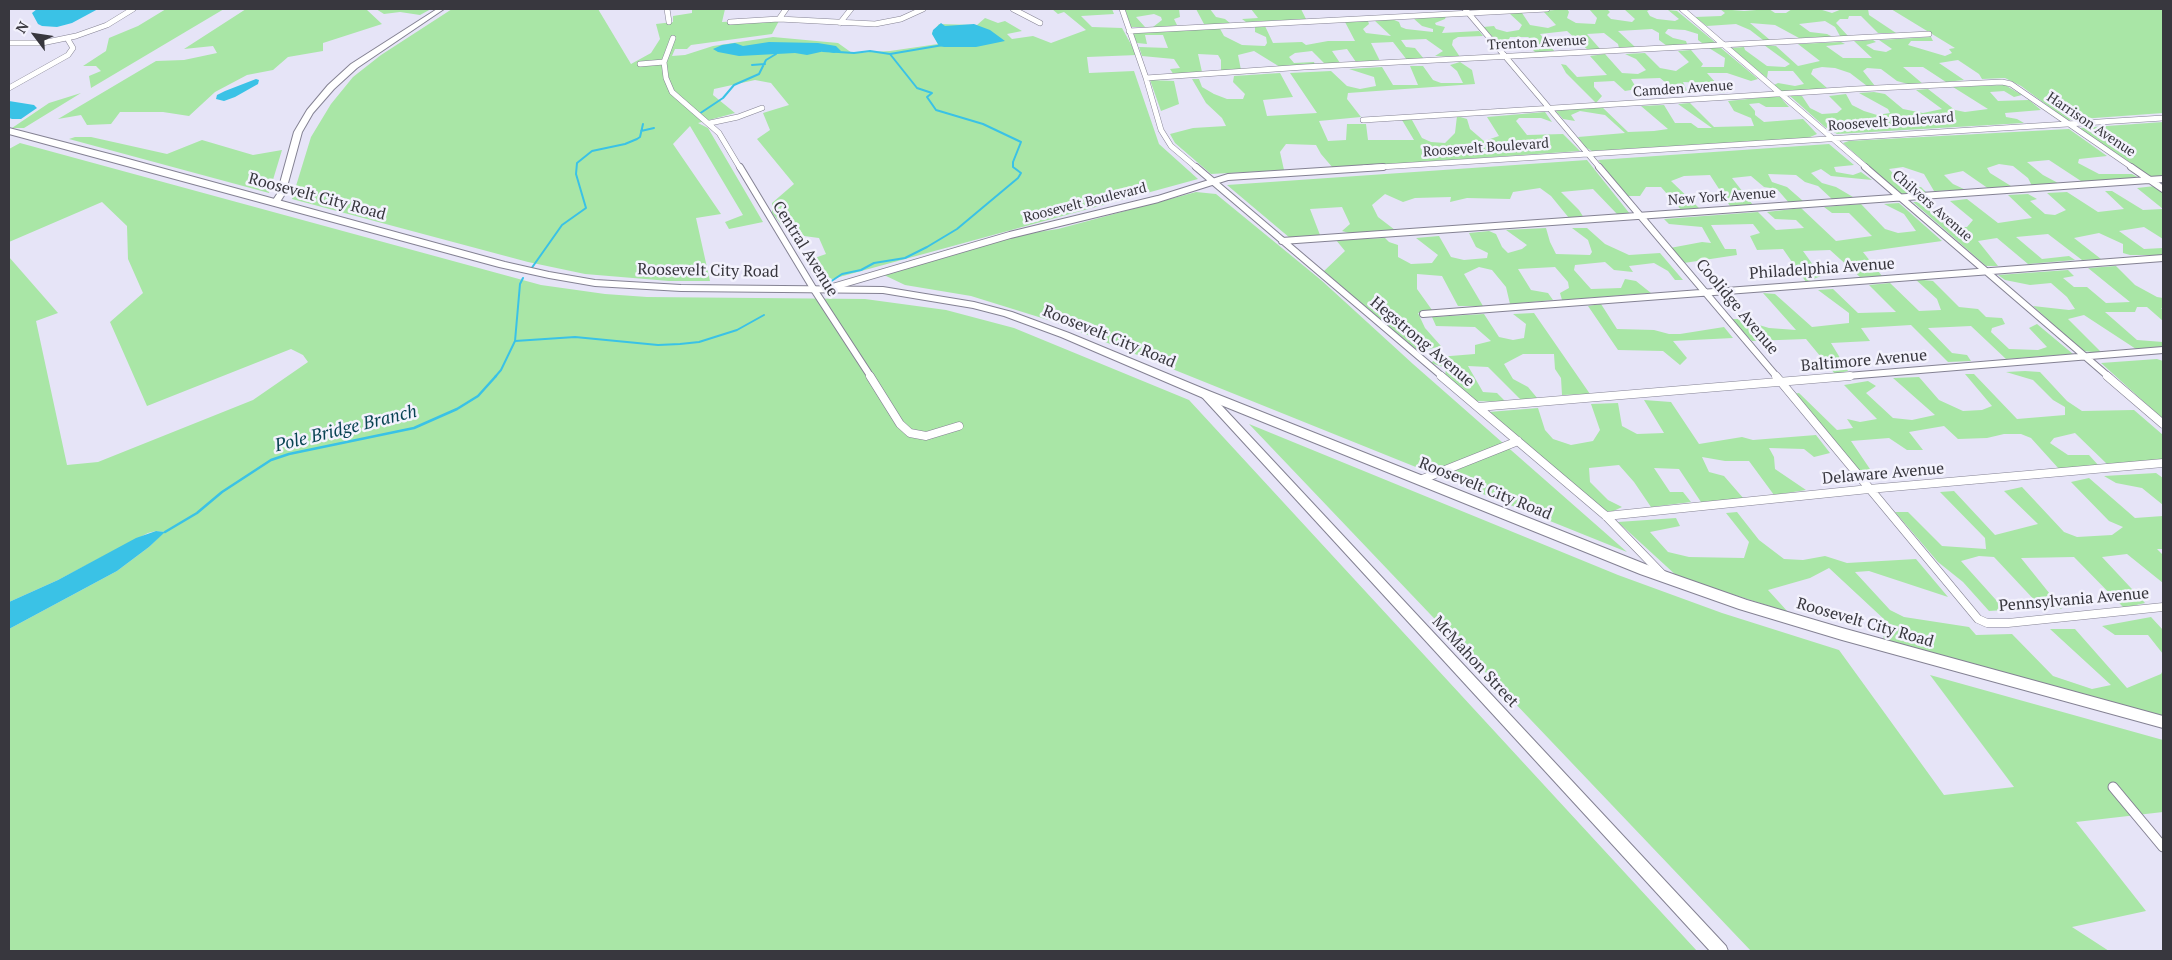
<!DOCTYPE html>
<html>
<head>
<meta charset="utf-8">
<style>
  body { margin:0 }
  #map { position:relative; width:2172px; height:960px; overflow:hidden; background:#e6e4f7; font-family:"PT Serif",serif }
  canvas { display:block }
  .frame { position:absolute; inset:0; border:10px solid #38373e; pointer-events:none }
  .north { position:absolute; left:10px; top:10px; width:50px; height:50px; -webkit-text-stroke:4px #f3f2fd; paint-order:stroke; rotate:301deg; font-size:14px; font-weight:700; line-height:20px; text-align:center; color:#38373e }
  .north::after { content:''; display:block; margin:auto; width:18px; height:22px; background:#38373e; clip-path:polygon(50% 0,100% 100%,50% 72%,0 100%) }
</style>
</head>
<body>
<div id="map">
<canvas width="2172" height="960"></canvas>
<div class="frame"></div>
<div class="north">N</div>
</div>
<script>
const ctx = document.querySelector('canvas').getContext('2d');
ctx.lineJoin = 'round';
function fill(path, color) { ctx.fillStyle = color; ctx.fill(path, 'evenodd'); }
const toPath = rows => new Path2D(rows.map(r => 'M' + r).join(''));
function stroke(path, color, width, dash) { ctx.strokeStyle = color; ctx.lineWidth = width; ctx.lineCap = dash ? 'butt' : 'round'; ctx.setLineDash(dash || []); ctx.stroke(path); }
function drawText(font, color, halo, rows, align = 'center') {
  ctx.font = font + ' "PT Serif",serif'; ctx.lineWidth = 5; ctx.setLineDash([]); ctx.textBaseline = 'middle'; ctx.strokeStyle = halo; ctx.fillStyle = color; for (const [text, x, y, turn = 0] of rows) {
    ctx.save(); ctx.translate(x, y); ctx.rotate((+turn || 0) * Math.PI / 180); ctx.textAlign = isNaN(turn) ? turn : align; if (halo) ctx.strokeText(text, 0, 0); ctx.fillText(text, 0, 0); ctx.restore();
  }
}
const green = toPath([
  [166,9,224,9,91,88,89,76,101,71,96,66,83,66,106,51,109,38,138,26],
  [246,9,431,9,420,15,400,12,384,14,376,9,367,10,382,24,323,43,323,51,288,57,273,70,247,75,215,92,189,116,163,112,120,112,111,124,87,125,81,115,58,119,156,61,184,60,217,53,213,46,184,49],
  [452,9,598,9,631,64,651,53,660,39,656,24,673,22,673,16,692,13,692,9,725,9,722,22,780,19,772,34,691,45,687,49,675,49,672,56,685,55,713,46,773,37,838,43,852,53,890,51,938,44,932,33,939,24,977,25,985,18,998,23,1005,21,1022,31,1007,34,1012,39,1033,36,1051,43,1086,30,1064,12,1058,14,1052,9,1112,9,1114,14,1081,16,1092,27,1122,28,1137,55,1087,57,1089,73,1134,71,1159,144,1198,179,832,279,813,271,806,261,826,254,819,238,789,234,772,213,772,203,794,184,757,139,770,130,763,113,789,105,771,83,755,80,714,89,713,95,735,113,698,123,708,128,763,222,729,229,725,222,743,215,690,126,673,144,721,214,696,218,710,281,669,281,585,274,528,262,292,199,311,137,331,104,353,77,381,55],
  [1125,9,1179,9,1180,17,1174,19,1177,25,1165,27,1153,27,1162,20,1161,17,1154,14,1136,17,1145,27,1131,27],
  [1196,9,1210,9,1216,17,1225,19,1231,24,1204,24],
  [1251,9,1301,9,1306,19,1246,22,1242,19,1258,18],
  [1567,9,1569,12,1567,18,1576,23,1595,24,1597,18,1589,9,1607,9,1610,12,1607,15,1611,19,1632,22,1635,19,1624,9,1651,9,1647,11,1650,16,1657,19,1675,21,1679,19,1668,10,1677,11,1716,43,1702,43,1698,40,1698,34,1685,30,1668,29,1665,33,1673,38,1686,41,1687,44,1667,46,1659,40,1659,33,1652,29,1618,31,1635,47,1619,48,1618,44,1604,33,1587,34,1601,50,1588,50,1567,31,1540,34,1555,52,1537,54,1533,50,1540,45,1528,37,1510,37,1508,42,1497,41,1483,27,1494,26,1496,29,1507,32,1519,30,1522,25,1509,13,1522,13,1530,25,1548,28,1556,25,1543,11],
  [1720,9,1744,11,1769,9,1775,13,1786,13,1792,9,1819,9,1832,13,1842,9,1868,9,1869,15,1896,33,1878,33,1861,16,1849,16,1848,19,1840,19,1836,23,1849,37,1840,36,1835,27,1825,21,1799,24,1810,32,1827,34,1833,37,1799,38,1775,25,1750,23,1770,40,1763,40,1750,30,1736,24,1707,26,1695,17,1721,16,1725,13],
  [1891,9,2163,9,2163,113,2067,120,2021,86,2005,78,1982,79,1979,74,1958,60,1939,63,1964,80,1946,82,1923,67,1903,67,1923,84,1908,84,1897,81,1881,69,1867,68,1863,71,1875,86,1867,86,1850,73,1835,68,1822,67,1813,69,1811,74,1827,88,1783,92,1774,85,1778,83,1795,86,1804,84,1793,71,1768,71,1767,78,1731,48,1744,47,1745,50,1767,66,1785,67,1790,64,1764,45,1776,46,1798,66,1820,61,1798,44,1841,42,1845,44,1826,46,1843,58,1872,58,1854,41,1873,40,1876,42,1866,45,1874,50,1886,52,1892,49,1879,40,1931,37,1933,41,1911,41,1908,45,1945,56,1952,53,1949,49,1955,48],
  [1446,16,1445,19,1435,23,1436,25,1445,27,1442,33,1479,31,1483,36,1458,37,1453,40,1452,45,1460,57,1435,56,1443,51,1426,39,1401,40,1406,47,1415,48,1424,59,1407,60,1393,42,1371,43,1380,61,1356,62,1347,49,1332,51,1340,63,1326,65,1312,51,1295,53,1289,57,1294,63,1314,62,1315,65,1280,67,1254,51,1238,55,1241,70,1221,72,1221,60,1218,55,1198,54,1202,72,1174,75,1170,69,1180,68,1174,59,1142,56,1139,47,1168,48,1163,35,1145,35,1147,44,1137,43,1132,33,1219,27,1224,36,1242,45,1265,46,1267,43,1266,37,1255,32,1255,27,1265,26,1273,43,1302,42,1306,45,1328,41,1355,41,1345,22,1360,19,1368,21,1369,24,1363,29,1366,33,1391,36,1374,20,1392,19,1399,22,1401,27,1406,29,1433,32,1433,29,1422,26,1413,18],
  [1709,48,1721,48,1758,79,1751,81,1727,73,1707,73,1725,93,1717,93,1703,83,1683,82,1689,95,1681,95,1660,78,1631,79,1637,89,1625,91,1614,81,1594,82,1594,87,1602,96,1596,103,1566,73,1561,64,1566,65,1577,77,1607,75,1590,56,1605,54,1622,73,1638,74,1646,70,1636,59,1625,54,1645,53,1660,68,1676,71,1689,62,1678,51,1691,50,1703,64,1701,67,1724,67,1725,58],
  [1460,62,1472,70,1475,84,1348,93,1347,99,1361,117,1319,121,1328,141,1346,140,1347,124,1366,124,1368,140,1414,140,1402,120,1412,120,1422,138,1431,142,1445,143,1455,133,1457,116,1467,119,1470,129,1484,141,1499,136,1487,117,1545,112,1552,122,1541,118,1519,118,1516,121,1527,135,1563,134,1580,151,1333,168,1321,154,1316,145,1286,144,1280,152,1284,170,1211,174,1175,143,1170,134,1193,128,1226,126,1222,118,1206,103,1192,79,1199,79,1202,87,1214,94,1227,99,1243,99,1245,94,1233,82,1234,76,1280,73,1293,97,1263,100,1267,116,1317,113,1290,73,1331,71,1347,86,1360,89,1376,86,1374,77,1349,69,1382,67,1393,85,1418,85,1410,66,1423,66,1433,80,1441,83,1463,83,1457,71,1450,65],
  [1150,80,1174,81,1179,104,1161,111],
  [2005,85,2022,95,2014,97,2004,91,1990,92,1998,101,2029,100,2041,110,2005,113,2006,117,2017,119,2024,123,1837,134,1825,127,1790,96,1802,96,1810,108,1822,114,1837,113,1842,109,1829,96,1846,94,1852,105,1864,111,1877,115,1890,113,1888,109,1859,93,1874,92,1885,94,1903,109,1923,113,1942,109,1916,90,1928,89,1955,110,1965,112,1988,109,1953,87],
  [81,93,24,128,12,128,49,103],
  [1779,96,1789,107,1766,107,1759,103,1749,104,1755,111,1755,115,1764,122,1803,119,1817,134,1808,138,1592,151,1585,147,1578,137,1625,133,1605,115,1580,111,1571,115,1575,121,1563,119,1555,110,1602,107,1628,132,1654,131,1668,129,1641,106,1664,105,1675,123,1691,123,1698,128,1712,128,1678,104,1690,103,1714,127,1754,126,1751,118,1734,111,1728,101],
  [2163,122,2163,177,2152,178,2079,128],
  [2069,129,2107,156,2079,159,2078,163,2099,174,2132,174,2139,178,2084,183,2049,160,2027,162,2043,175,2058,183,2032,186,2028,178,2013,166,1999,164,1987,168,1990,173,2011,186,1989,189,1963,171,1944,175,1953,184,1966,190,1934,191,1924,174,1903,167,1889,169,1907,188,1921,187,1927,193,1901,194,1843,143,1849,141],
  [75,137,91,137,167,154,202,140,253,155,282,150,269,193,69,139],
  [20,143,541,285,605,294,647,297,865,299,946,310,1014,328,1189,400,1697,951,9,951,9,629,117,571,149,547,164,532,156,531,148,533,58,580,9,602,9,257,58,313,36,321,67,465,98,462,253,400,308,362,303,355,291,349,147,406,110,322,143,293,128,259,127,226,102,202,9,242,9,149],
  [1829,144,1854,165,1834,167,1836,172,1853,175,1861,172,1872,180,1831,176,1821,169,1811,173,1822,183,1836,187,1853,197,1833,200,1818,186,1805,182,1796,175,1768,174,1772,182,1787,187,1803,201,1790,204,1777,189,1764,187,1751,176,1732,178,1753,205,1730,206,1710,175,1684,176,1671,181,1699,208,1681,210,1661,187,1646,187,1640,196,1628,196,1598,160],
  [1587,160,1630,214,1617,214,1593,189,1561,192,1579,210,1584,218,1569,218,1551,196,1540,188,1513,192,1510,199,1467,198,1450,202,1451,197,1415,198,1403,202,1385,194,1372,205,1378,217,1395,230,1349,233,1342,231,1350,224,1342,207,1310,209,1320,235,1290,238,1227,185],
  [2155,186,2163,192,2163,239,2144,227,2119,231,2144,249,2163,248,2163,255,2130,255,2123,253,2123,244,2099,233,2074,238,2101,259,2082,260,2048,234,2016,237,2042,259,2069,256,2075,260,2028,264,1997,238,1978,241,1998,266,1986,266,1913,202,1925,202,1955,227,1967,227,1973,220,1950,201,1967,199,1998,223,2032,218,2008,195,2028,194,2037,199,2030,201,2045,214,2055,215,2066,210,2047,193,2067,192,2098,212,2124,209,2105,191,2112,191,2143,210,2163,209,2137,188],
  [1196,192,1216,194,1321,280,1413,364,1627,552,1058,323,971,296,905,285,884,275,898,269,1025,234,1058,229],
  [1899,203,1942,241,1863,252,1882,276,1860,277,1830,250,1803,251,1821,276,1806,282,1783,249,1757,250,1750,236,1760,233,1753,224,1711,225,1725,249,1736,249,1737,255,1684,263,1670,248,1702,242,1711,243,1702,227,1669,224,1664,219,1758,212,1776,230,1804,228,1796,220,1775,219,1767,212,1801,208,1836,241,1872,236,1849,213,1832,213,1824,207,1861,204,1885,229,1898,233,1916,231,1904,214,1884,204],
  [1546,228,1550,242,1556,254,1590,255,1592,252,1588,240,1572,228,1587,228,1605,244,1629,255,1660,253,1683,280,1675,280,1668,271,1654,263,1629,266,1633,272,1614,270,1605,262,1575,265,1574,270,1591,289,1621,288,1625,279,1636,281,1651,293,1562,300,1560,293,1569,288,1568,282,1555,267,1518,269,1531,290,1548,293,1553,300,1510,304,1506,287,1492,270,1479,267,1464,274,1483,306,1458,306,1442,276,1417,274,1417,289,1432,310,1418,313,1425,328,1441,346,1418,352,1324,271,1345,251,1336,240,1385,238,1389,242,1398,245,1398,257,1411,264,1432,263,1438,255,1416,238,1439,236,1451,257,1464,260,1487,258,1488,253,1476,247,1469,233,1489,231,1496,234,1502,247,1508,253,1522,249,1527,245,1506,230],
  [2116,266,2135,285,2157,297,2163,298,2163,308,2161,308,2163,310,2163,321,2147,307,2137,307,2135,312,2105,312,2137,340,2163,342,2163,348,2136,349,2084,315,2068,319,2102,353,2083,351,2033,306,2069,310,2075,309,2067,297,2051,283,2030,285,2005,280,1998,275,2068,270,2074,276,2063,278,2074,287,2087,287,2106,303,2130,302,2088,268],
  [1915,279,1933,281,1959,307,1978,309,1986,317,2002,318,2005,324,1992,328,1991,332,2009,349,2038,350,2047,347,2029,328,2037,324,2073,354,2006,359,1971,326,1928,328,1952,353,1967,355,1971,361,1948,362,1911,325,1861,328,1870,341,1831,343,1848,371,1835,374,1806,339,1752,341,1731,319,1739,319,1769,328,1796,330,1763,293,1775,294,1812,327,1849,323,1849,313,1818,290,1833,289,1858,313,1896,312,1869,285,1890,283,1919,311,1941,310,1937,299],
  [1601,304,1617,329,1654,330,1669,334,1680,334,1724,327,1733,338,1673,341,1687,358,1680,365,1663,351,1618,350,1588,306],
  [1534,313,1590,394,1562,395,1561,378,1555,369,1554,354,1523,354,1504,364,1513,379,1528,387,1538,399,1520,399,1488,367,1468,366,1483,392,1497,393,1506,402,1476,401,1445,377,1446,368,1431,363,1438,357,1475,354,1475,345,1491,341,1475,327,1436,326,1432,317,1484,314,1499,337,1513,340,1524,338,1526,324,1513,314],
  [2157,359,2163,361,2163,419,2101,363],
  [2025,371,2040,372,2067,401,2082,411,2134,410,2163,435,2163,459,2108,465,2075,433,2054,438,2050,443,2068,455,2089,455,2099,466,2059,469,2031,438,2021,434,2004,434,1987,438,1958,439,1944,426,1909,432,1923,450,1907,450,1889,438,1851,441,1872,472,1861,473,1793,394,1799,393,1837,430,1853,428,1847,419,1860,422,1877,419,1844,385,1868,381,1876,386,1866,393,1893,418,1912,420,1935,415,1893,378,1919,377,1939,400,1963,411,1982,410,1992,406,1965,374,1974,374,2017,419,2065,415,2065,407,2053,400,2033,380,2006,372],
  [1644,400,1671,402,1699,444,1742,437,1753,440,1816,435,1830,453,1814,457,1804,449,1769,448,1774,457,1775,469,1806,490,1774,495,1749,461,1725,461,1702,457,1709,472,1724,476,1744,499,1701,502,1679,469,1654,468,1670,492,1683,492,1691,502,1651,507,1634,482,1619,465,1589,468,1590,482,1608,500,1622,507,1607,514,1489,412,1538,408,1545,430,1553,439,1571,445,1593,441,1600,430,1591,404,1618,403,1622,426,1637,434,1664,433],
  [1249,424,1618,575,1722,613,1839,650,1944,795,2014,787,1930,675,2163,740,2163,812,2076,822,2146,911,2072,927,2109,951,1751,951],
  [2156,473,2163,478,2163,505,2142,488,2116,483,2104,476],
  [2089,478,2135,518,2163,516,2163,549,2157,549,2163,555,2163,583,2127,554,2102,557,2145,603,2124,608,2074,557,2021,558,2062,609,2039,605,1994,557,1979,556,1961,561,2005,610,1989,611,1963,582,1938,562,1895,512,1908,512,1942,546,1986,549,1985,538,1940,492,1954,491,1995,535,2038,524,2004,491,2022,487,2064,532,2077,537,2112,535,2123,527,2109,521,2071,482],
  [1737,512,1759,540,1784,559,1803,560,1825,556,1847,563,1916,559,1948,597,1869,571,1855,572,1890,610,1904,617,1969,627,1976,635,2012,634,2053,676,2092,689,2111,685,2050,629,2075,629,2127,688,2161,674,2163,670,2163,717,1883,641,1886,621,1829,568,1810,578,1768,590,1788,612,1678,577,1618,522,1676,518,1680,526,1650,532,1668,552,1689,557,1744,558,1749,542,1726,513],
  [2151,617,2163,630,2163,654,2148,635,2115,635,2102,626]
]);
const water = toPath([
  [37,9,98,9,72,23,57,27,42,26,38,24,32,13],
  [941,23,945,26,974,24,990,30,1005,41,976,47,944,47,939,46,932,34,933,30],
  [769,42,818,43,836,46,841,51,834,53,825,51,807,55,795,53,739,56,718,52,713,49,722,45,735,43,743,46],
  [256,79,259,80,258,84,235,97,224,101,216,99,217,95,225,91],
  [9,101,34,105,37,108,21,119,12,119,9,118],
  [156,531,165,532,149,547,117,571,9,629,9,602,58,580,136,538]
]);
const streamFar1 = toPath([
  [823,51,854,53,870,51,890,54,943,45],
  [752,65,765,64],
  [699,114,723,98,734,85,759,74,766,60,776,54],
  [641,131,654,128],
  [531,269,562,225,586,208,576,174,577,163,592,151,625,144,637,139,640,137,643,124],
  [830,282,842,274,861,270,874,263,905,258,927,247,957,229,1018,178,1021,173,1013,167,1013,162,1021,142,983,124,936,110,927,97,932,93,917,88,890,54],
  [515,341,575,337,658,345,680,344,699,342,737,330,764,315],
  [495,377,501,370,515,341,520,284,523,278]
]);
const stream = toPath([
  [165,532,197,513,222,492,271,460,289,454,414,428,457,409,478,396,496,376]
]);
const streetFar3 = toPath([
  [667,9,669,22],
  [1013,9,1040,23],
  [1122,9,1146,78,1161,130,1171,146,1197,168],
  [1465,9,1600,168],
  [1682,9,1867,168],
  [779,19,786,9],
  [730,22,779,19,875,24,901,19,923,9],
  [840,23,851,9],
  [1129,31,1547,9],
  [673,38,664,62,666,78,672,92,719,133,740,168],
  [9,43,42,43,76,36,107,25,133,9],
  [640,64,664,62],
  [1146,78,1304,67,1929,34],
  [9,88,68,55,73,48,67,38],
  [1363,120,1856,89,2002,82,2011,84,2133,168],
  [710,123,738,117,762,108],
  [1364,168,2163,118]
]);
const streetFar2 = toPath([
  [740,167,813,288,871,377],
  [1196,167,1443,377],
  [1599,167,1777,377],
  [1865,167,2109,377],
  [2131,167,2163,189],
  [1282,241,2163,179],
  [826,289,1010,235,1158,199,1228,177,1383,167],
  [1423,314,2163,258],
  [1835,377,2163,350]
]);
const streetFar1 = toPath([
  [870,376,900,424,910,433,926,436,959,426],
  [1441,376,1606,516,1664,576],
  [1776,376,1978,619,1987,623,2008,623,2163,607],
  [2107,376,2163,424],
  [1478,407,1850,376],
  [1420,480,1518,441],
  [1606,516,1869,489,2163,463]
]);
const street = toPath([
  [2113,787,2163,847]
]);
const secondary = toPath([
  [437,9,444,9,357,68,334,89,313,113,302,132,285,194,278,205,272,205,271,203,277,194,294,132,307,110,328,85,351,64,437,9],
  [1205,391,1209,392,1726,946,1728,951,1710,951,1201,396,1200,394,1201,392,1205,391]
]);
const primary = toPath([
  [9,128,121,157,505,262,549,272,595,280,681,285,883,287,974,302,1012,312,1069,333,1209,391,1650,566,1747,600,1842,628,2163,716,2163,728,1842,640,1739,609,1640,574,1201,397,1061,337,1004,316,973,308,883,293,681,291,595,286,549,278,499,267,9,134,9,128]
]);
const farStreetnames = [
  ["Trenton Avenue",1537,43,-3],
  ["Camden Avenue",1683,89,-4],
  ["Roosevelt Boulevard",1891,122,-4],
  ["Harrison Avenue",2091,125,34],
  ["Roosevelt Boulevard",1486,148,-4],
  ["New York Avenue",1722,197,-4],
  ["Roosevelt Boulevard",1085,203,-14],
  ["Chilvers Avenue",1932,206,41]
];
const streetNames = [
  ["Roosevelt City Road",317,197,15],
  ["Central Avenue",805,249,58],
  ["Philadelphia Avenue",1822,269,-4],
  ["Roosevelt City Road",708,271,1],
  ["Coolidge Avenue",1737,307,50],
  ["Roosevelt City Road",1109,337,22],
  ["Hegstrong Avenue",1422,342,40],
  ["Baltimore Avenue",1864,361,-5],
  ["Delaware Avenue",1883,474,-5],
  ["Roosevelt City Road",1485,489,22],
  ["Pennsylvania Avenue",2074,600,-5],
  ["Roosevelt City Road",1865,623,16],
  ["McMahon Street",1475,662,47]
];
const waterNames = [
  ["Pole Bridge Branch",346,429,-14]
];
fill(green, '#a9e6a6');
fill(water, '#3ac2e6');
stroke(streamFar1, '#3ac2e6', 2);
stroke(stream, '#3ac2e6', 2.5);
stroke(streetFar3, '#848293', 6);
stroke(streetFar2, '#848293', 8);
stroke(streetFar1, '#848293', 9);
stroke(street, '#848293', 11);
stroke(secondary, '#848293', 2);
stroke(primary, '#848293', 2);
stroke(streetFar3, '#fff', 5);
stroke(streetFar2, '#fff', 6);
stroke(streetFar1, '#fff', 8);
stroke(street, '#fff', 9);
fill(secondary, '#fff');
fill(primary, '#fff');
drawText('14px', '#38373e', '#f3f2fd', farStreetnames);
drawText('16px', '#38373e', '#f3f2fd', streetNames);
drawText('italic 18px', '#084352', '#f3f2fd', waterNames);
</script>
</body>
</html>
